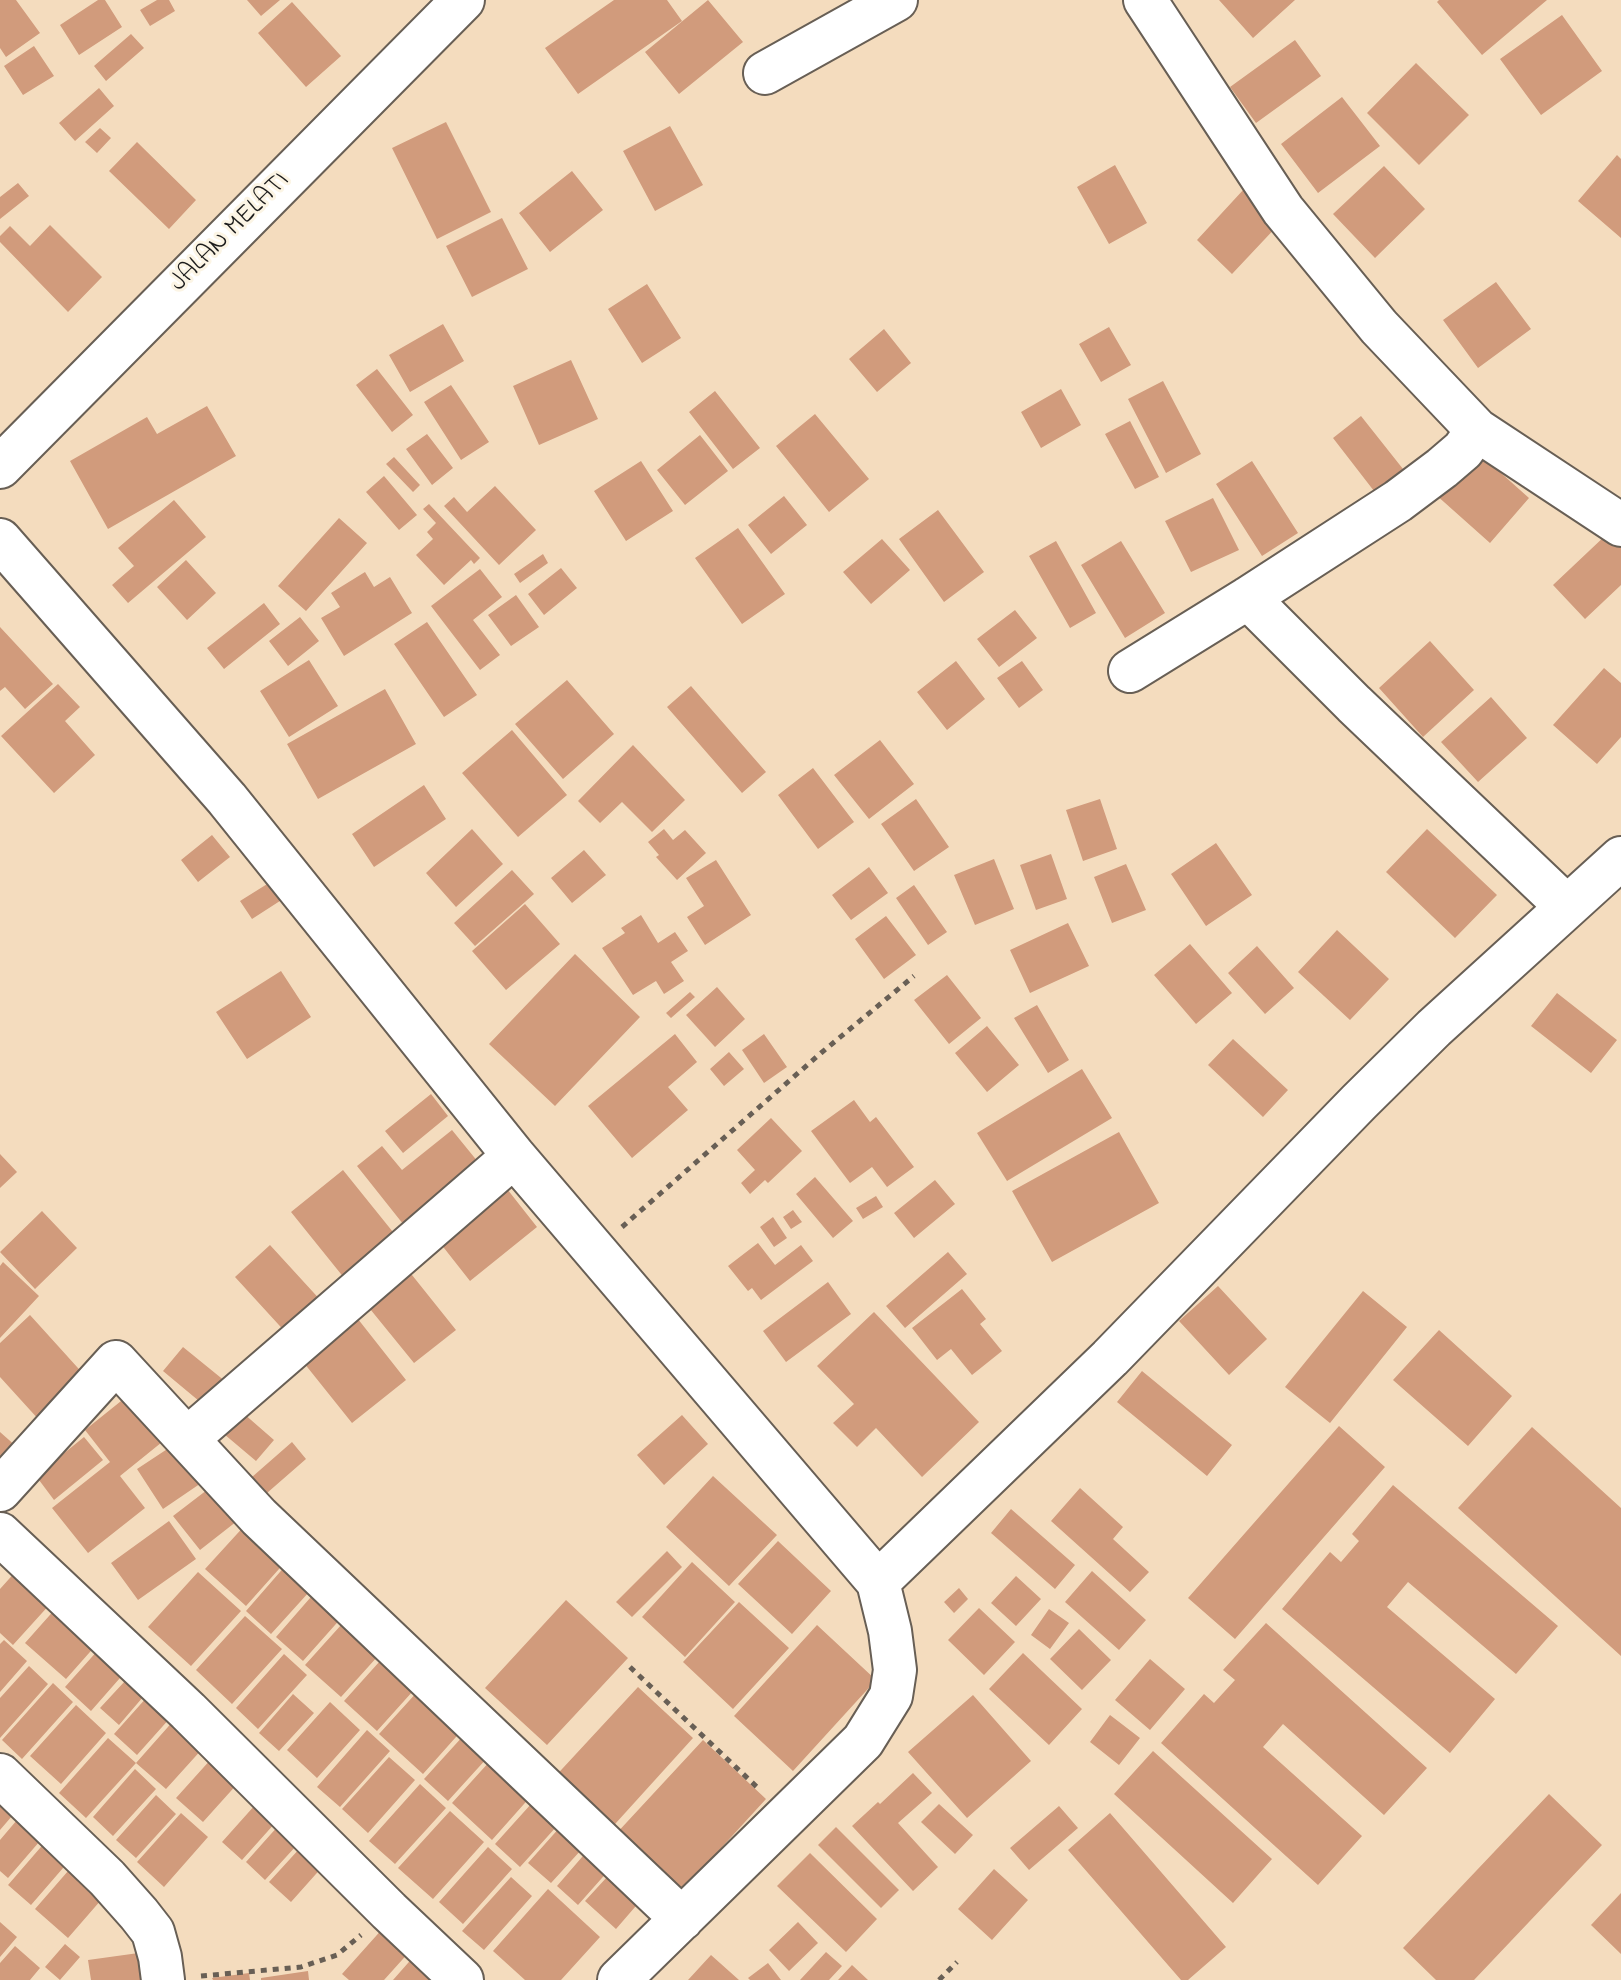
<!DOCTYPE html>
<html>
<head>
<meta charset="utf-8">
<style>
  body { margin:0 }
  canvas { display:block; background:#f4dcbe }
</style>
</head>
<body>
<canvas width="1621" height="1980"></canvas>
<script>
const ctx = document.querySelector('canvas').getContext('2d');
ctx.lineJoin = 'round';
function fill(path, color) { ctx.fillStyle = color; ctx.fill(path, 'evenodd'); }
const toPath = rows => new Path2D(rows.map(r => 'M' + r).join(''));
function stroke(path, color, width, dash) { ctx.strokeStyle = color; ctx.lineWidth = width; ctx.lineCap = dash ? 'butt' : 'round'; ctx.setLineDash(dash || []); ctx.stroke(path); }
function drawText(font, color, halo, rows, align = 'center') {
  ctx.font = font + ' "Indie Flower",sans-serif'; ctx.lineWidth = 6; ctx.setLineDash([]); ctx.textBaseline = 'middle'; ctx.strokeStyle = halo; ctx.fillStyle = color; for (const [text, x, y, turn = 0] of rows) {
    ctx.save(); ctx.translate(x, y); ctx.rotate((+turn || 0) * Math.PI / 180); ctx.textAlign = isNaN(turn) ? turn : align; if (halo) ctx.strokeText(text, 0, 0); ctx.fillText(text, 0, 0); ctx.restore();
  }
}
const building = toPath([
  [0,0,16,0,40,33,6,57,0,48],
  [98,0,105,0,122,27,79,55,60,25],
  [157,0,169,0,175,11,150,26,140,10],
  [247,0,280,0,261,16],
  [614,0,667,0,682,21,578,94,545,48],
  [708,0,743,42,679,94,645,52],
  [1219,0,1295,0,1253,38],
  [1439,0,1547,0,1482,55,1437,2],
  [292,2,341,56,306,87,258,33],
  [1562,15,1602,71,1541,115,1500,59],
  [131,34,144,48,106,81,94,66],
  [1295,40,1321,76,1256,123,1230,87],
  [34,46,54,76,23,95,4,66],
  [1416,63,1469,115,1419,165,1367,113],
  [99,88,114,106,75,141,59,123],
  [1342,97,1380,146,1318,193,1281,144],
  [446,122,491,212,437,239,392,148],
  [670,126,703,185,655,211,623,151],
  [100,128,111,138,97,153,85,142],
  [137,142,196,200,169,229,109,171],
  [1617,155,1621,159,1621,238,1578,201],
  [1115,165,1147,223,1109,244,1077,187],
  [1384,166,1425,209,1375,258,1333,214],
  [572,171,603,210,550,252,519,213],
  [18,183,29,196,0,219,0,197],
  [1244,189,1280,223,1232,274,1197,240],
  [502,218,528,269,472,297,446,246],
  [50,225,102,277,68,312,0,242,0,236,10,226,30,246],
  [1496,282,1531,329,1478,368,1443,320],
  [647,284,681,338,642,363,608,309],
  [443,324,464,361,410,392,389,355],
  [1109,327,1131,365,1101,382,1079,344],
  [884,329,911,363,877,392,849,359],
  [571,360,598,419,539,445,513,386],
  [377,369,413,415,392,432,356,385],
  [1163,381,1201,454,1166,473,1128,399],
  [451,385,489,442,461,460,424,402],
  [1061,389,1081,425,1041,448,1021,412],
  [715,391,760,448,733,469,689,412],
  [207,406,236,456,108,529,70,461,147,417,157,434],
  [815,414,869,479,829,512,776,446],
  [1361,416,1403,469,1374,491,1333,438],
  [1130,421,1159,477,1135,489,1105,434],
  [427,434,453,468,432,485,406,449],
  [700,435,728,471,685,505,657,470],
  [1474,449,1529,498,1490,543,1435,494],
  [394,457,420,485,413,492,386,464],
  [641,461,673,511,626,541,594,491],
  [1252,461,1298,533,1262,556,1216,484],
  [384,476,417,515,399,530,366,492],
  [495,486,536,530,499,565,444,506,454,497,467,512],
  [784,496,807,525,771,554,748,525],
  [1213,498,1239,550,1191,572,1165,521],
  [174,500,206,537,128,603,112,585,134,566,118,548],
  [429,504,480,558,474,564,471,560,444,585,416,555,433,539,427,532,436,523,423,509],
  [938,510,984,572,944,602,899,539],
  [339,518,367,543,306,611,278,586],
  [738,528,785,594,742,624,695,558],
  [1607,534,1621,548,1621,585,1585,619,1553,585],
  [882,539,910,570,871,604,843,572],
  [1056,541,1096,613,1070,628,1029,556],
  [1121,541,1165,613,1125,638,1081,565],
  [543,554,548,563,520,583,514,574],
  [186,560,216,593,187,620,157,587],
  [561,568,577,588,544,615,528,594],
  [480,569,502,597,473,620,500,655,480,670,431,606],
  [365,572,374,587,390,577,412,613,344,656,321,618,340,607,331,593],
  [516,595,539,627,511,646,488,615],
  [264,603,280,624,224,669,207,648],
  [1015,610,1037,638,999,667,977,639],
  [300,617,319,641,288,666,269,641],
  [427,622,477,695,444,717,394,644],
  [0,627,53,684,25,709,5,687,0,691],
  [1430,641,1474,690,1423,737,1379,688],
  [309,660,338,706,289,737,260,691],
  [956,661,985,699,947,730,917,692],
  [1022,661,1043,690,1019,708,997,678],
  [1604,668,1621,683,1621,737,1597,764,1553,725],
  [567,680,614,734,563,779,515,724],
  [58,684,80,707,65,721,95,755,54,793,1,736],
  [691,686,766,772,742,793,667,707],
  [385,689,416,744,318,799,287,744],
  [1491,697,1527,738,1478,782,1441,742],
  [512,730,567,795,518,837,462,773],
  [880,740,914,784,869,819,834,775],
  [633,745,685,800,652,832,622,802,600,823,578,801],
  [813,768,854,822,818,849,778,795],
  [424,785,446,819,374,867,352,834],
  [916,799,949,847,914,871,881,824],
  [1100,799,1117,849,1083,861,1066,810],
  [472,829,503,864,456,907,426,873],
  [664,829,673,840,685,830,706,853,677,880,656,857,659,855,648,842],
  [1427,829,1497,895,1455,938,1386,872],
  [212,835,230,857,198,882,181,860],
  [1216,843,1252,895,1206,926,1171,874],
  [584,850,606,875,572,903,551,878],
  [1051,854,1067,899,1036,910,1020,865],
  [994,859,1014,909,975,925,954,875],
  [716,860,751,915,705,945,687,917,704,906,686,878],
  [1126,864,1146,910,1112,923,1094,877],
  [869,867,888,893,851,920,832,895],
  [512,870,534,894,475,946,454,923],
  [272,881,283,899,252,919,240,901],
  [914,885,947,932,928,945,896,898],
  [525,904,560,944,506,990,472,951],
  [641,915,658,943,675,932,688,951,671,962,684,981,664,994,656,981,633,995,602,948,625,933,621,928],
  [886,916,916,955,884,979,855,939],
  [1068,923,1089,966,1030,993,1010,950],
  [1337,930,1389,979,1350,1020,1298,972],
  [1190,944,1232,993,1196,1024,1154,975],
  [1257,946,1294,988,1265,1014,1228,973],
  [575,954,640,1017,555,1106,489,1044],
  [281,971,311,1017,247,1059,216,1012],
  [947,975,981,1018,949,1044,914,1000],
  [717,987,745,1019,715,1047,686,1015],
  [690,992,695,997,671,1018,666,1013],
  [1557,993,1617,1040,1591,1073,1531,1026],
  [1037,1005,1069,1060,1048,1073,1014,1018],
  [987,1026,1019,1065,987,1092,955,1053],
  [675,1034,697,1062,668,1087,688,1110,632,1158,588,1106],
  [764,1034,787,1067,764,1083,742,1050],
  [1233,1039,1288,1090,1263,1117,1208,1065],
  [729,1052,744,1069,724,1086,710,1069],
  [1082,1069,1112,1118,1007,1181,977,1133],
  [431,1094,448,1116,403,1153,385,1131],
  [854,1100,870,1122,876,1117,914,1167,887,1187,872,1167,850,1183,811,1131],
  [771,1118,802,1151,768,1183,765,1180,750,1194,741,1183,755,1170,737,1150],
  [452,1130,487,1173,411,1234,357,1166,382,1146,402,1170],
  [1119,1132,1159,1203,1052,1262,1012,1191],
  [0,1154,17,1172,0,1188],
  [343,1170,401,1242,349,1284,291,1212],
  [815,1177,853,1221,833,1238,796,1194],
  [500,1180,537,1227,470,1281,433,1234],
  [935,1180,955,1204,914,1238,894,1213],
  [876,1196,883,1207,863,1219,856,1208],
  [793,1210,802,1222,791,1229,783,1217],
  [42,1211,77,1248,35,1289,0,1252],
  [773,1217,787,1238,774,1247,760,1227],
  [758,1243,775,1265,801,1245,813,1261,761,1300,752,1288,748,1291,728,1266],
  [270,1245,324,1304,289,1336,235,1277],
  [948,1252,967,1274,905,1328,886,1306],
  [3,1262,39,1296,0,1338,0,1266],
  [408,1270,456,1330,414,1363,366,1304],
  [828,1282,851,1314,786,1362,763,1331],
  [1218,1286,1267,1339,1229,1375,1179,1321],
  [962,1289,986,1319,980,1324,1002,1351,972,1375,951,1349,937,1360,912,1328],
  [1363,1291,1407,1327,1330,1423,1285,1387],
  [874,1312,979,1422,922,1477,876,1428,857,1447,833,1423,854,1404,817,1366],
  [354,1314,406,1380,352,1423,300,1358],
  [30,1315,87,1378,40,1421,0,1377,0,1343],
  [1439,1330,1512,1396,1468,1446,1393,1380],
  [183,1347,231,1386,211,1411,163,1371],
  [1142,1371,1232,1445,1207,1476,1117,1402],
  [136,1389,172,1434,120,1476,145,1508,88,1553,52,1508,110,1462,85,1430],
  [243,1413,274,1440,256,1461,224,1434],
  [682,1415,708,1444,664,1485,637,1455],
  [1339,1426,1385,1467,1235,1639,1188,1598],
  [1532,1427,1621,1508,1621,1656,1458,1508],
  [0,1432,26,1455,0,1463],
  [84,1437,103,1460,54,1500,36,1476],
  [184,1438,210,1477,163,1509,137,1469],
  [292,1442,306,1459,267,1493,252,1477],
  [713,1476,777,1535,729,1586,666,1527],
  [220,1480,246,1514,200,1550,173,1516],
  [1393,1485,1558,1626,1516,1674,1408,1582,1387,1607,1495,1699,1450,1753,1282,1609,1330,1552,1341,1562,1359,1541,1352,1534],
  [1080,1488,1123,1527,1113,1539,1149,1572,1130,1592,1051,1521],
  [1011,1509,1075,1565,1055,1589,991,1533],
  [169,1521,196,1559,138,1600,111,1563],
  [247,1523,287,1560,246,1606,205,1569],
  [778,1541,831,1591,792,1634,738,1584],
  [667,1551,682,1567,632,1617,616,1602],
  [293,1557,319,1581,271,1634,246,1611],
  [26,1560,61,1592,13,1645,0,1633,0,1589],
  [692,1562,735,1602,685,1657,642,1617],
  [1092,1571,1146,1620,1119,1650,1065,1602],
  [198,1572,241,1611,191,1666,148,1627],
  [1016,1576,1041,1599,1016,1626,991,1603],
  [324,1582,351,1607,303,1661,276,1637],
  [959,1588,968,1599,954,1613,944,1602],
  [65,1598,105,1635,66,1679,25,1643],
  [566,1600,628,1658,547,1745,485,1688],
  [739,1602,789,1648,733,1709,683,1662],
  [979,1608,1015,1642,984,1675,948,1640],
  [1049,1609,1069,1623,1050,1649,1031,1635],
  [351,1614,387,1646,341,1697,305,1665],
  [245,1616,282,1649,232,1704,196,1670],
  [1266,1623,1427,1768,1384,1815,1283,1724,1263,1747,1362,1836,1318,1885,1161,1743,1204,1694,1214,1703,1235,1680,1223,1670],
  [817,1625,876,1680,793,1771,734,1716],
  [1079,1629,1111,1660,1082,1690,1050,1659],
  [108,1639,134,1662,91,1711,65,1687],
  [4,1640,27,1661,0,1692,0,1644],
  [389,1651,422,1681,377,1731,344,1701],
  [1023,1653,1082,1709,1049,1745,989,1689],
  [284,1654,307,1675,258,1729,236,1708],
  [1150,1659,1185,1689,1150,1730,1115,1700],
  [29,1666,48,1684,0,1738,0,1698],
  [138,1667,155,1683,119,1725,100,1708],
  [428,1680,472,1719,423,1774,379,1734],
  [53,1683,73,1702,22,1759,2,1740],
  [156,1687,179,1708,137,1755,114,1734],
  [638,1687,693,1738,606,1834,550,1782],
  [293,1694,314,1713,279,1751,259,1733],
  [973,1695,1031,1761,967,1818,908,1752],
  [330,1702,360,1730,317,1778,287,1750],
  [76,1705,106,1733,61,1784,30,1756],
  [183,1710,213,1737,166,1789,136,1763],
  [1110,1715,1140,1738,1119,1765,1090,1742],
  [474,1724,498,1746,448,1801,424,1779],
  [367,1730,390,1751,340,1807,317,1787],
  [108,1738,136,1763,86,1818,59,1793],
  [703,1740,766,1799,678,1895,614,1836],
  [221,1748,248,1772,203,1822,176,1798],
  [500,1750,540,1786,492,1840,452,1803],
  [1153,1751,1272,1859,1233,1903,1114,1794],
  [389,1757,415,1780,368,1833,342,1809],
  [135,1769,156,1789,113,1836,93,1817],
  [913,1773,932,1793,898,1823,938,1867,913,1891,852,1826,878,1802,880,1804],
  [0,1781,24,1802,0,1830],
  [420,1784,446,1808,395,1864,369,1841],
  [541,1793,566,1816,520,1867,495,1844],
  [1549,1794,1602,1845,1474,1980,1436,1980,1403,1948],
  [156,1795,176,1814,136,1858,116,1840],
  [264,1795,284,1813,242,1860,222,1842],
  [939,1804,973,1835,955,1854,921,1822],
  [1059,1806,1078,1828,1029,1870,1010,1848],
  [28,1807,52,1827,8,1878,0,1871,0,1840],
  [450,1811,484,1842,433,1899,398,1868],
  [181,1813,208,1837,164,1887,137,1862],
  [1110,1813,1226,1947,1188,1980,1181,1980,1068,1850],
  [287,1816,307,1834,265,1880,246,1862],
  [569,1817,592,1838,551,1883,528,1863],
  [836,1827,899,1890,881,1908,818,1845],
  [53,1833,76,1853,31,1905,8,1885],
  [311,1836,332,1856,291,1902,269,1882],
  [595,1842,617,1861,578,1905,557,1886],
  [488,1847,512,1869,463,1924,439,1902],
  [810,1853,877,1919,846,1952,777,1886],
  [75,1863,108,1892,68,1938,35,1909],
  [618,1865,648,1892,616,1929,585,1901],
  [994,1869,1028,1900,992,1940,958,1909],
  [511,1877,532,1896,484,1950,462,1931],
  [548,1889,600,1937,561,1980,525,1980,493,1951],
  [1621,1893,1621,1954,1591,1925],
  [393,1917,420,1940,384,1980,349,1980,342,1974],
  [0,1922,17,1937,0,1957],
  [798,1922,818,1943,789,1971,769,1950],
  [65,1944,80,1957,60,1980,45,1967],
  [15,1946,40,1968,30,1980,0,1980,0,1963],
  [423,1946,448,1980,393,1980],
  [153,1951,157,1980,91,1980,88,1960],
  [826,1952,842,1966,829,1980,800,1980],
  [711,1955,739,1980,688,1980],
  [768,1963,781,1980,750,1980,748,1978],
  [852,1965,868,1980,838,1980],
  [308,1971,309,1980,261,1980,261,1978],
  [249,1973,250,1980,213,1980,212,1978]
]);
const path = toPath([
  [622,1227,821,1053,914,976],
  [630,1667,759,1789],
  [201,1976,301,1967,337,1955,361,1935],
  [939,1980,957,1962]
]);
const minor = toPath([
  [1145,0,1283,210,1379,327,1477,430,1621,525],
  [765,73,896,0],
  [0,467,463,0],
  [0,540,227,799,514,1156,878,1582,1110,1358,1359,1102,1434,1028,1621,858],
  [1248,598,1354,704,1567,907],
  [1130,671,1248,598,1398,501,1442,468,1463,450,1477,430],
  [187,1439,514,1156],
  [0,1490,116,1362,259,1517,682,1919],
  [0,1534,188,1711,389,1911,462,1980],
  [0,1775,107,1878,139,1914,153,1932,160,1957,163,1980],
  [619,1980,863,1741,891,1696,895,1670,890,1631,878,1582]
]);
const streetNames = [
  ["JALAN MELATI",231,233,-45]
];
fill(building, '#d19b7c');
stroke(minor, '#685f55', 46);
stroke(path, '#685f55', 5, [6, 6]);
stroke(minor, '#fff', 42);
drawText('26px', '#1c1c1c', '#fcf5e5', streetNames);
</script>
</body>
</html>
